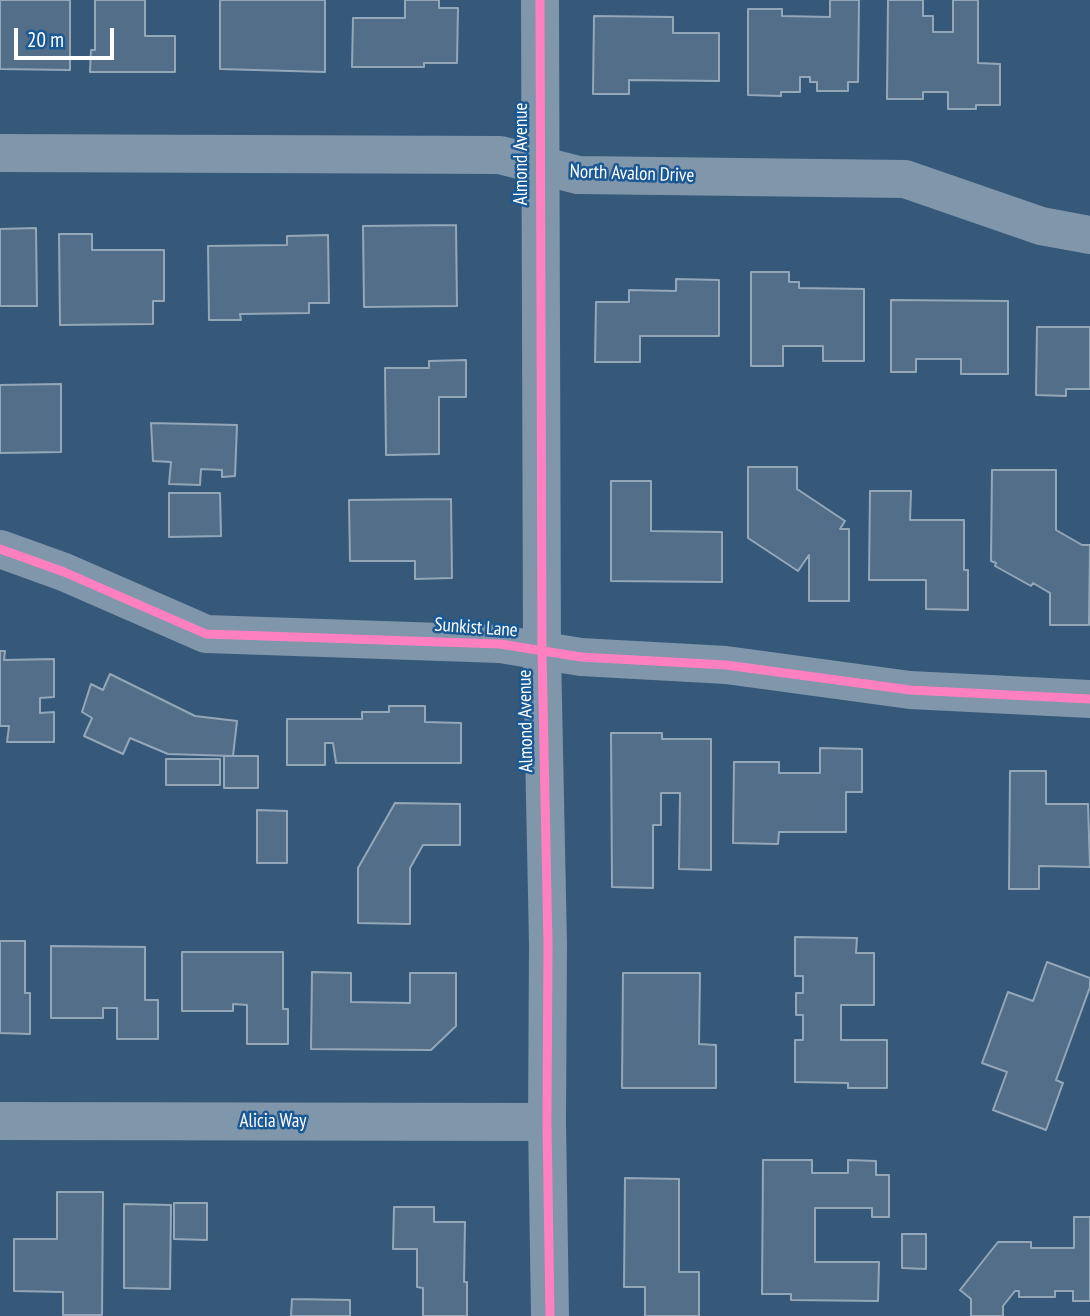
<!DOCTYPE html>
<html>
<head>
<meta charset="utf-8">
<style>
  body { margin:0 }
  #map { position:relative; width:1090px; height:1316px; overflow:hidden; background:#365879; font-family:"PT Sans Narrow",sans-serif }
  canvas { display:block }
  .scale { position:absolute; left:14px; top:28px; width:100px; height:32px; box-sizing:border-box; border:4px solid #fff; border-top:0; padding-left:9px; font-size:21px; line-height:24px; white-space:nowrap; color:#fff; -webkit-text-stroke:5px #1b5994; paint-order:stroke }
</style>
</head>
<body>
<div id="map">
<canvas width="1090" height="1316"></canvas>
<div class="scale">20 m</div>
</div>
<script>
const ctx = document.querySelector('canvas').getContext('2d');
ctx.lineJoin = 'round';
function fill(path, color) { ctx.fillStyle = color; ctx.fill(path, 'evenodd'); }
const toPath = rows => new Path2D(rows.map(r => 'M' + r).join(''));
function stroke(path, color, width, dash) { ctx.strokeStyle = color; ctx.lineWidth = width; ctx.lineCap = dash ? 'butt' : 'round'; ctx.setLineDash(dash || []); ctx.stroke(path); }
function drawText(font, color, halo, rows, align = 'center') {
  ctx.font = font + ' "PT Sans Narrow",sans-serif'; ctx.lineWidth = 5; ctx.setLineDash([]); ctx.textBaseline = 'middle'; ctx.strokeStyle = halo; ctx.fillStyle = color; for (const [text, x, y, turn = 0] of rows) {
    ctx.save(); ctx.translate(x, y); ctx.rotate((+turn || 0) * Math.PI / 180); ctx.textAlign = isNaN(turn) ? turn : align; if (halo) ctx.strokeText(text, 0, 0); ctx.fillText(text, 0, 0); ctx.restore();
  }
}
const building = toPath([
  [0,0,70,0,70,70,0,69,0,0],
  [95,0,145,0,145,36,175,36,175,72,90,72,91,50,95,50,95,0],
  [220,0,325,0,325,72,220,69,220,0],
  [405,0,439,0,439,8,458,8,457,63,424,63,424,67,352,67,353,18,405,18,405,0],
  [830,0,859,0,858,82,848,82,848,91,817,91,817,82,810,82,810,77,800,77,800,92,781,92,781,96,748,95,748,9,782,9,782,16,830,17,830,0],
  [888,0,923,0,923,16,933,16,933,32,953,32,953,0,978,0,978,63,1000,64,1000,105,976,105,976,109,948,109,948,92,923,92,923,99,887,99,888,0],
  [594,16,673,17,673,33,719,33,719,81,629,80,629,94,593,94,594,16],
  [456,225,457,306,364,307,363,226,456,225],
  [36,228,37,306,0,306,0,229,36,228],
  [59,234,92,234,92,250,164,250,164,301,153,301,153,324,60,325,59,234],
  [328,235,329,303,309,303,309,313,240,314,241,320,209,320,208,246,287,245,287,236,328,235],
  [751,272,789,272,789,282,799,282,799,288,864,289,864,361,823,361,823,346,783,346,783,366,751,366,751,272],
  [676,279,719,280,719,336,640,336,640,362,595,362,596,302,629,302,629,290,676,291,676,279],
  [891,300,1008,301,1008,374,961,374,961,359,916,359,916,372,891,372,891,300],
  [1037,327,1090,327,1090,389,1066,389,1066,396,1036,395,1037,327],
  [466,360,466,397,439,397,439,454,386,455,385,368,429,368,429,361,466,360],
  [61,384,61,452,0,453,0,385,61,384],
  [151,423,237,425,235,476,222,477,222,470,201,469,200,485,169,484,171,462,153,461,151,423],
  [748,467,797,467,797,489,845,521,840,529,849,529,849,601,809,601,809,555,798,571,748,538,748,467],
  [992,470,1056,470,1056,530,1082,545,1090,545,1089,625,1050,625,1050,593,1033,583,1031,586,995,566,996,563,991,561,992,470],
  [611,481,651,481,651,531,722,532,722,582,611,581,611,481],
  [870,491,911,491,910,520,964,520,964,570,968,570,968,610,926,609,926,580,869,580,870,491],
  [169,493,220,493,221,536,169,537,169,493],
  [451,499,452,578,415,579,415,561,350,561,349,500,451,499],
  [0,651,5,651,4,660,54,659,54,697,40,698,40,713,54,712,54,742,7,742,9,726,0,726,0,651],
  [110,674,195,716,237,721,233,756,168,754,130,738,123,754,84,736,92,718,82,712,91,684,103,690,110,674],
  [389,706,425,706,425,722,461,723,461,763,336,763,333,743,325,743,325,765,287,765,287,719,362,719,362,712,389,712,389,706],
  [611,733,662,733,662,739,711,739,711,870,679,869,680,793,661,793,661,825,653,825,653,888,612,887,611,733],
  [820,748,862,749,862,792,846,792,846,832,779,832,778,844,733,843,734,762,779,762,779,773,820,773,820,748],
  [224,756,258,756,258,788,224,788,224,756],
  [166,759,220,759,220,785,166,785,166,759],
  [1010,771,1046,771,1046,804,1088,804,1090,867,1039,866,1039,889,1009,889,1010,771],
  [395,803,460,804,460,845,423,845,410,868,410,924,358,923,358,868,395,803],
  [257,810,287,811,287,863,257,863,257,810],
  [795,937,857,938,856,953,874,953,874,1005,841,1005,841,1040,887,1040,887,1088,848,1088,848,1083,795,1082,795,1040,803,1040,803,1015,796,1015,796,993,803,993,803,976,795,976,795,937],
  [0,941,25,941,25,993,30,993,30,1034,0,1033,0,941],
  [51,946,145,947,145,1000,158,1000,158,1039,117,1039,117,1008,103,1008,103,1018,51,1018,51,946],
  [182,952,283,952,283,1009,288,1009,288,1044,247,1044,247,1005,233,1004,233,1011,182,1011,182,952],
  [1047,962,1090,978,1090,987,1056,1080,1063,1083,1046,1130,993,1110,1007,1072,982,1063,1008,992,1033,1001,1047,962],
  [312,972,351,973,351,1002,410,1003,410,973,456,973,456,1026,431,1050,311,1049,312,972],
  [623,973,700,973,699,1044,716,1045,716,1088,622,1088,623,973],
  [763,1160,812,1160,812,1173,848,1173,848,1160,876,1161,876,1175,889,1175,889,1217,872,1217,872,1208,815,1208,815,1262,879,1262,878,1301,791,1300,791,1294,762,1294,763,1160],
  [625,1178,679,1179,679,1272,699,1272,699,1316,645,1316,645,1287,624,1287,625,1178],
  [57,1192,103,1192,102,1315,63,1315,63,1292,14,1291,14,1239,57,1239,57,1192],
  [174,1203,207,1203,207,1240,174,1239,174,1203],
  [124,1204,171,1205,170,1289,124,1288,124,1204],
  [394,1207,434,1207,434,1222,465,1222,464,1282,467,1282,467,1316,423,1316,423,1288,417,1287,417,1249,393,1249,394,1207],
  [1074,1217,1090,1217,1090,1301,1073,1301,1073,1291,1055,1291,1055,1297,1019,1297,1019,1291,1015,1291,1003,1306,1003,1316,971,1316,971,1299,960,1290,998,1242,1031,1242,1031,1248,1074,1248,1074,1217],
  [902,1234,926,1234,926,1269,902,1268,902,1234],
  [292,1299,350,1300,350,1316,291,1316,292,1299]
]);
const minor = toPath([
  [540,0,542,652,548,944,547,1122,550,1316],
  [0,153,500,155,578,175,905,179,1041,226,1090,235],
  [0,549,64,572,206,634,500,644,581,657,726,665,910,690,1090,699],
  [0,1121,547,1122]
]);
const cycleway = toPath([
  [540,0,542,652,548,944,547,1122,550,1316],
  [0,549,64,572,206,634,500,644,581,657,726,665,910,690,1090,699]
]);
const streetNames = [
  ["Almond Avenue",522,154,-90],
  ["North Avalon Drive",632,174,2],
  ["Sunkist Lane",476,628,4],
  ["Almond Avenue",526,721,-91],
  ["Alicia Way",273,1122]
];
fill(building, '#536e88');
stroke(building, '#94a7b9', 2);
stroke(minor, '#7f96ab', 38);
stroke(cycleway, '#ff80c0', 9);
drawText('19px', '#fff', '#1b5994', streetNames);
</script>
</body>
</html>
